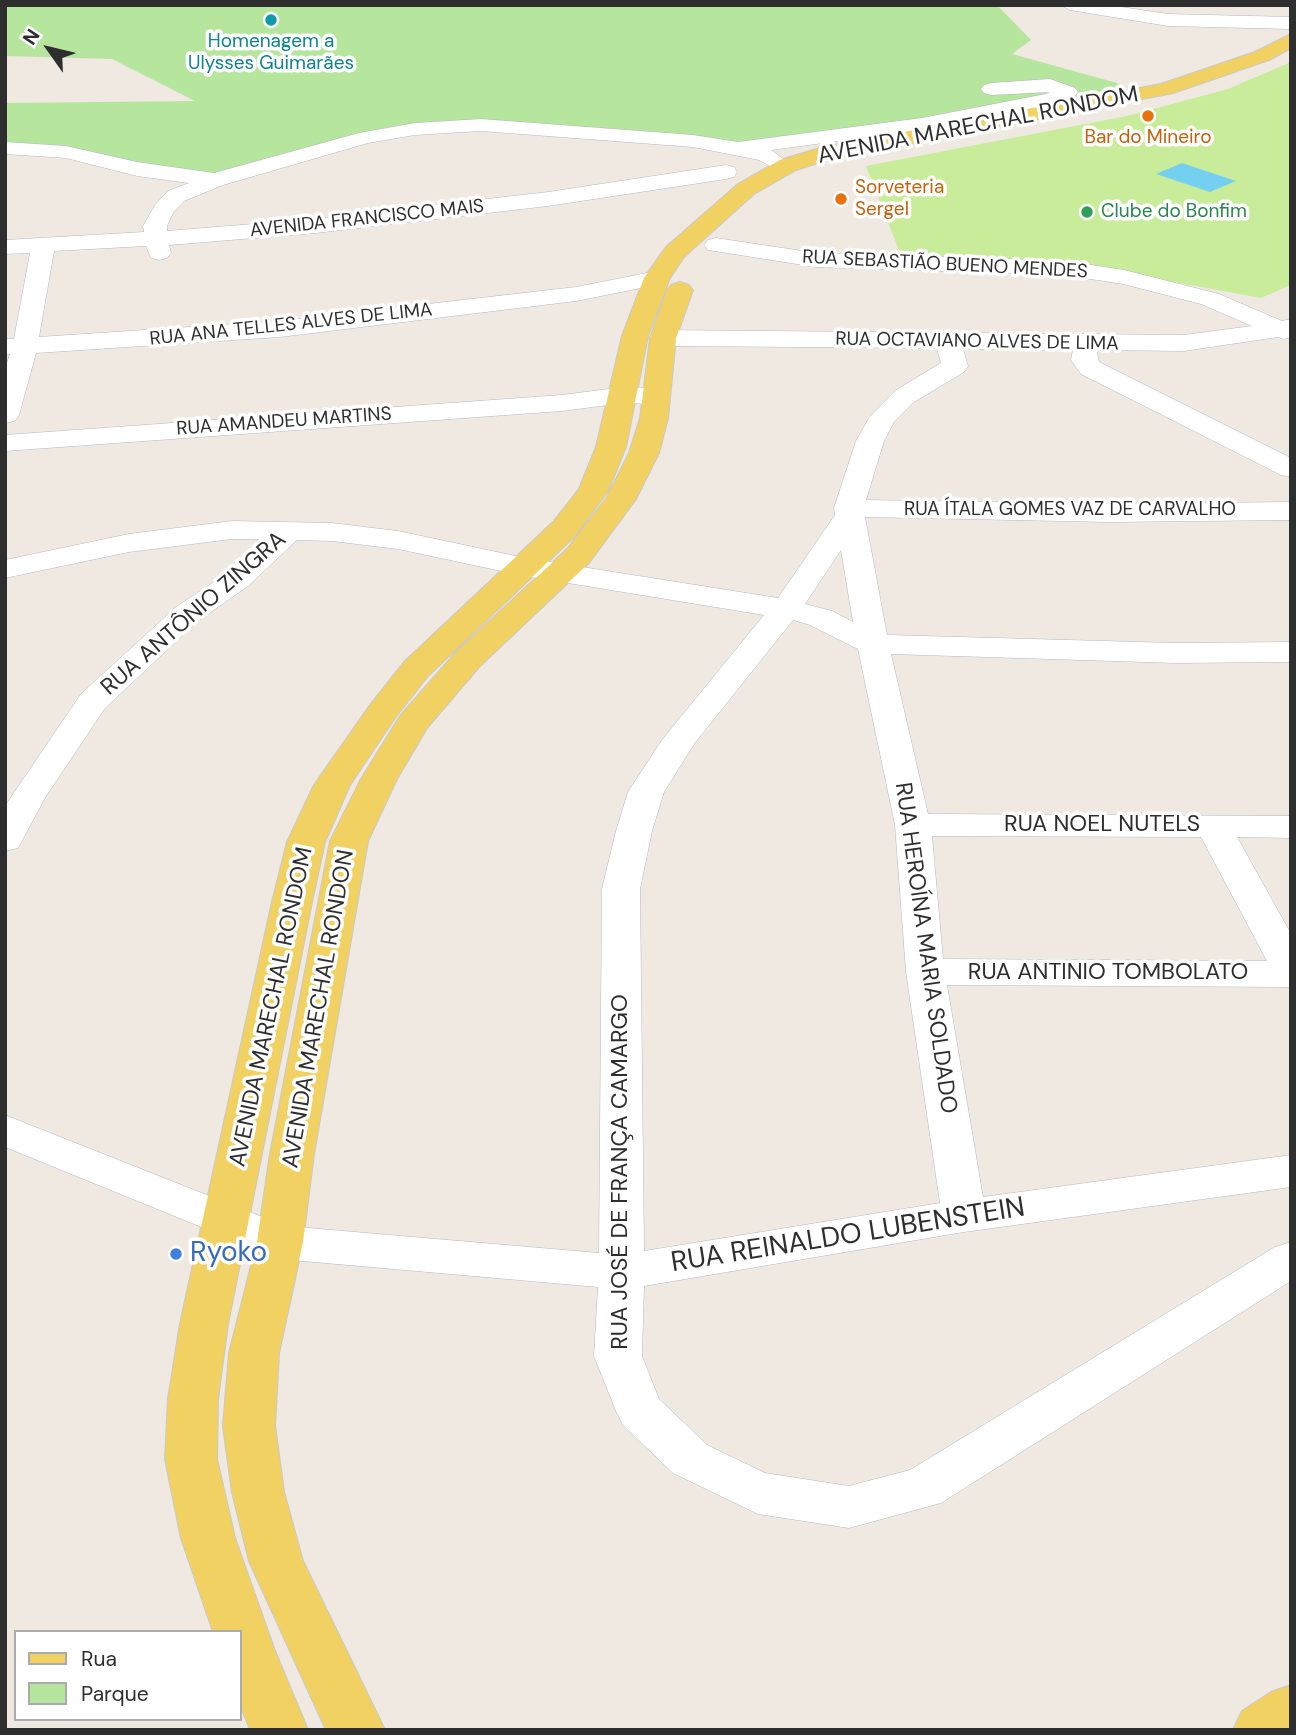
<!DOCTYPE html>
<html>
<head>
<meta charset="utf-8">
<style>
  body { margin:0 }
  #map { position:relative; width:1296px; height:1735px; overflow:hidden; background:#efe9e1; font-family:"DM Sans",sans-serif }
  canvas { display:block }
  .frame { position:absolute; inset:0; border:7px solid #2e2e2e; pointer-events:none }
  .legend { position:absolute; left:14px; top:1630px; width:228px; height:91px; box-sizing:border-box; background:#fff; border:2px solid #ababab; margin:0; padding:9px 12px; list-style:none; font-size:21px; color:#2e2e2e }
  .legend li { display:flex; align-items:center; gap:14px; height:35px }
  .legend b { width:35px; border:2px solid #ababab }
  .north { position:absolute; left:14px; top:14px; width:70px; height:70px; -webkit-text-stroke:5px #fff; paint-order:stroke; rotate:304deg; font-size:19px; font-weight:700; line-height:28px; text-align:center; color:#2e2e2e }
  .north::after { content:''; display:block; margin:auto; width:24px; height:32px; background:#2e2e2e; clip-path:polygon(50% 0,100% 100%,50% 72%,0 100%) }
</style>
</head>
<body>
<div id="map">
<canvas width="1296" height="1735"></canvas>
<div class="frame"></div>
<ul class="legend">
<li><b style="height:9px;background:#f2d163"></b>Rua</li>
<li><b style="height:19px;background:#b6e59e"></b>Parque</li>
</ul>
<div class="north">N</div>
</div>
<script>
const ctx = document.querySelector('canvas').getContext('2d');
ctx.lineJoin = 'round';
function fill(path, color) { ctx.fillStyle = color; ctx.fill(path, 'evenodd'); }
const toPath = rows => new Path2D(rows.map(r => 'M' + r).join(''));
function stroke(path, color, width, dash) { ctx.strokeStyle = color; ctx.lineWidth = width; ctx.lineCap = dash ? 'butt' : 'round'; ctx.setLineDash(dash || []); ctx.stroke(path); }
function drawText(font, color, halo, rows, align = 'center') {
  ctx.font = font + ' "DM Sans",sans-serif'; ctx.lineWidth = 7; ctx.setLineDash([]); ctx.textBaseline = 'middle'; ctx.strokeStyle = halo; ctx.fillStyle = color; for (const [text, x, y, turn = 0] of rows) {
    ctx.save(); ctx.translate(x, y); ctx.rotate((+turn || 0) * Math.PI / 180); ctx.textAlign = isNaN(turn) ? turn : align; if (halo) ctx.strokeText(text, 0, 0); ctx.fillText(text, 0, 0); ctx.restore();
  }
}
const green = toPath([
  [5,5,997,5,1031,40,1012,54,1117,83,1126,91,979,119,777,146,467,122,211,175,5,146,5,103,195,101,112,59,5,56]
]);
const pitch = toPath([
  [1291,62,1291,285,1261,298,1087,266,990,258,902,258,866,166,1127,116,1228,89]
]);
const water = toPath([
  [1182,163,1236,181,1210,192,1156,174]
]);
const minor = toPath([
  [1061,5,1108,5,1168,14,1291,17,1291,29,1168,26,1070,10,1061,5],
  [1050,79,1075,88,1078,92,1075,96,1051,105,922,130,771,150,790,164,787,169,779,171,759,160,693,147,481,131,415,135,368,143,223,185,184,201,173,213,167,226,167,231,315,219,548,192,726,165,734,167,737,172,734,177,726,179,548,206,315,233,169,245,171,253,167,258,159,260,151,258,146,246,54,251,39,337,280,321,576,287,657,271,666,273,669,278,666,283,576,301,280,337,36,353,19,415,15,421,5,423,5,369,10,354,5,355,5,339,14,339,30,253,5,254,5,240,144,232,143,226,155,205,168,191,189,183,137,176,66,158,5,154,5,142,66,146,137,162,214,173,359,133,415,123,481,119,693,135,738,142,922,118,1046,94,1050,92,991,95,984,93,981,89,984,85,991,83,1050,79],
  [716,238,816,253,1065,261,1124,270,1219,294,1282,321,1291,319,1291,337,1284,339,1278,337,1184,351,1099,350,1097,353,1099,362,1291,458,1291,477,1281,475,1081,374,1071,360,1073,350,963,349,968,366,964,372,914,402,894,422,884,441,866,500,1110,504,1291,502,1291,520,1110,522,865,517,887,635,1176,643,1291,642,1291,662,1176,663,891,654,928,814,1291,816,1291,838,1237,837,1291,934,1291,987,947,985,983,1197,1291,1155,1291,1187,964,1232,644,1286,642,1356,659,1399,707,1445,765,1473,849,1486,910,1470,1275,1247,1291,1242,1291,1281,941,1503,849,1528,758,1514,673,1473,623,1425,616,1411,594,1356,598,1287,280,1259,5,1147,5,1115,285,1226,599,1253,602,889,616,831,628,792,662,740,764,615,525,576,398,549,332,541,297,540,248,586,198,621,105,708,46,796,18,848,5,851,5,806,81,694,176,607,226,574,263,539,232,539,129,552,5,578,5,560,129,534,232,521,332,523,398,531,525,558,778,598,835,515,834,508,856,441,869,418,896,390,941,363,937,348,663,346,654,343,650,338,654,333,663,330,1184,335,1252,326,1201,304,1123,284,1065,275,816,267,708,250,704,245,708,240,716,238],
  [841,550,853,622,832,611,805,604,841,550],
  [793,620,810,625,858,649,895,825,906,972,940,1203,644,1251,640,889,652,831,664,792,694,744,793,620],
  [932,836,1201,837,1267,961,943,959,932,836],
  [624,387,656,388,665,390,669,396,665,402,656,404,624,403,562,411,5,451,5,435,562,395,624,387]
]);
const major = toPath([
  [1291,34,1291,48,1269,60,1173,93,827,160,796,170,754,194,684,257,670,278,648,336,626,447,608,491,575,536,428,676,395,718,350,785,325,842,312,902,228,1324,218,1399,217,1459,235,1538,275,1651,308,1730,250,1730,240,1704,240,1632,213,1632,181,1538,165,1459,168,1399,180,1324,272,902,287,842,314,785,370,705,404,662,553,522,579,489,596,447,622,336,644,278,666,247,738,184,780,160,823,147,1161,84,1255,52,1291,34],
  [680,282,689,285,693,290,676,338,668,418,659,453,636,499,589,563,480,666,427,728,397,779,368,841,314,1154,303,1242,279,1353,275,1426,284,1492,303,1561,385,1730,326,1730,249,1561,232,1492,223,1426,229,1353,257,1242,270,1154,330,841,361,779,400,716,456,652,567,549,607,497,629,453,640,418,650,338,667,290,671,285,680,282],
  [1291,1685,1291,1730,1233,1730,1242,1711,1271,1692,1291,1685]
]);
const markers = [
  [271,20,7,"#0f9aa8"],
  [1148,116,7,"#e8710a"],
  [841,199,7,"#e8710a"],
  [1087,212,7,"#2e9e5b"],
  [176,1254,7,"#3f7fe0"]
];
const farCulturenames = [
  ["Homenagem a",271,42],
  ["Ulysses Guimarães",271,64]
];
const farFoodnames = [
  ["Bar do Mineiro",1148,138],
  ["Sorveteria",855,188,"left"],
  ["Sergel",855,210,"left"]
];
const farLeisurenames = [
  ["Clube do Bonfim",1101,212]
];
const farStreetnames = [
  ["AVENIDA FRANCISCO MAIS",367,219,-6],
  ["RUA SEBASTIÃO BUENO MENDES",945,265,3],
  ["RUA ANA TELLES ALVES DE LIMA",291,325,-6],
  ["RUA OCTAVIANO ALVES DE LIMA",977,342,1],
  ["RUA AMANDEU MARTINS",284,422,-4],
  ["RUA ÍTALA GOMES VAZ DE CARVALHO",1070,510]
];
const streetNames = [
  ["AVENIDA MARECHAL RONDOM",978,126,-11],
  ["RUA ANTÔNIO ZINGRA",194,614,-41],
  ["RUA NOEL NUTELS",1102,825],
  ["RUA HEROÍNA MARIA SOLDADO",925,948,82],
  ["RUA ANTINIO TOMBOLATO",1108,973],
  ["AVENIDA MARECHAL RONDOM",272,1007,-78],
  ["AVENIDA MARECHAL RONDON",319,1009,-80],
  ["RUA JOSÉ DE FRANÇA CAMARGO",621,1172,-90]
];
const nearStreetnames = [
  ["RUA REINALDO LUBENSTEIN",848,1236,-9]
];
const nearShopnames = [
  ["Ryoko",190,1254]
];
fill(green, '#b6e59e');
fill(pitch, '#c9ec9a');
fill(water, '#75cff0');
stroke(minor, '#b4b7c1', 1);
stroke(major, '#c9c9c9', 2);
fill(minor, '#fff');
fill(major, '#f2d163');
for (const [x, y, r, color] of markers) { const dot = new Path2D(); dot.arc(x, y, r, 0, 2 * Math.PI); ctx.fillStyle = color; ctx.fill(dot); stroke(dot, '#fff', 2.5); }
drawText('19px', '#0d838f', '#fff', farCulturenames);
drawText('19px', '#c56008', '#fff', farFoodnames);
drawText('19px', '#27864d', '#fff', farLeisurenames, 'left');
drawText('19px', '#2e2e2e', '#fff', farStreetnames);
drawText('23px', '#2e2e2e', '#fff', streetNames);
drawText('28px', '#2e2e2e', '#fff', nearStreetnames);
drawText('28px', '#366cbe', '#fff', nearShopnames, 'left');
</script>
</body>
</html>
